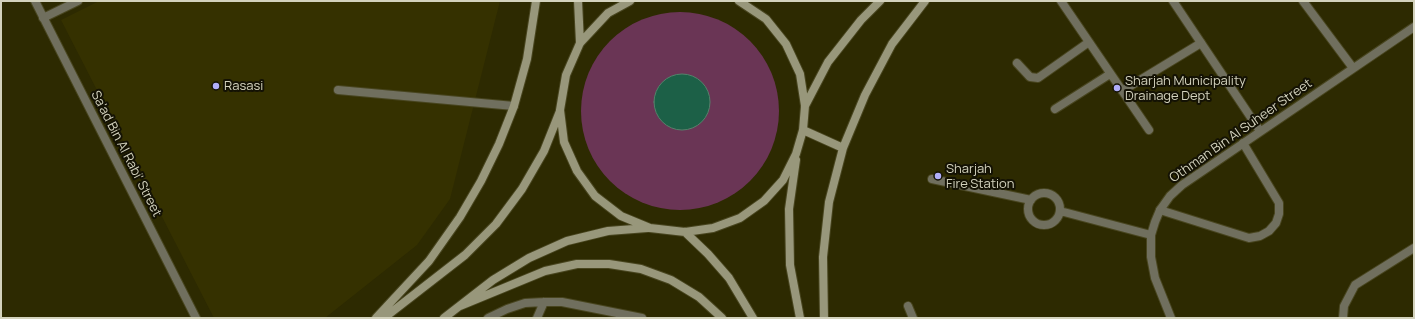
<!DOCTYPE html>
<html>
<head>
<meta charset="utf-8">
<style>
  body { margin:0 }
  #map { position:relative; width:1415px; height:319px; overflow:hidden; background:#2d2a01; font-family:Manrope,sans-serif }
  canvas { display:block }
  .frame { position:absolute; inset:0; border:2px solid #d3d2bd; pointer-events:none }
</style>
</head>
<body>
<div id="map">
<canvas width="1415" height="319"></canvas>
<div class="frame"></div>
</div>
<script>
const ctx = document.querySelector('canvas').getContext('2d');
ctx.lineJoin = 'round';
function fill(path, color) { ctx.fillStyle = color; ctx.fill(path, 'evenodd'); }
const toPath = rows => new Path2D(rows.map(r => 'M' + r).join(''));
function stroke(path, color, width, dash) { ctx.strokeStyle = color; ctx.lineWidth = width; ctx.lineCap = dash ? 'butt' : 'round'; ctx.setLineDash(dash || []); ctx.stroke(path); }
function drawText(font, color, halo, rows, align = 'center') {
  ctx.font = font + ' Manrope,sans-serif'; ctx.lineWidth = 4; ctx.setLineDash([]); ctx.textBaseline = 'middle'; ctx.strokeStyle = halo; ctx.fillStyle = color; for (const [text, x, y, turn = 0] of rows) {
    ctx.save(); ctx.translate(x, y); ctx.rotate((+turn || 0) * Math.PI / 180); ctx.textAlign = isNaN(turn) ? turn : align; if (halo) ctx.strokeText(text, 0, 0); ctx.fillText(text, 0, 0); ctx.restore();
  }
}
const built = toPath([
  [99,1,500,1,450,199,417,245,325,318,214,318,61,20]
]);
const green = toPath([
  '581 111a99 99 0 1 1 198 0a99 99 0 1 1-198 0Z'
]);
const water = toPath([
  '654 102a28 28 0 1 1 56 0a28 28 0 1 1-56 0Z'
]);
const lane = toPath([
  [1061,1,1149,130],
  [1017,63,1030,77,1038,78,1089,42],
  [338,90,514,106],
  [1122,91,1201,43],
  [1055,109,1110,74],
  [932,179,1031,200],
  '1028 209a16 16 0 1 1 32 0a16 16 0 1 1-32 0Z',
  [1160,210,1249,238,1260,236,1269,231,1276,223,1279,214,1279,203,1243,143],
  [1060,211,1151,235],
  [908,306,913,318],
  [488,318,507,309,525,303,544,302,562,302,642,318],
  [537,318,544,302]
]);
const street = toPath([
  [35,1,196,318],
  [1173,1,1260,131],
  [1303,1,1353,68],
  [43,18,78,1],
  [1171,318,1155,278,1151,257,1151,235,1155,222,1160,210,1170,196,1182,185,1414,27],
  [1343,318,1344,306,1355,285,1414,248]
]);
const secondary = toPath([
  [578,1,580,43],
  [630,1,608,13,580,43,566,75,560,110,564,142,577,171,595,196,621,216,650,228,685,232,713,228,740,218,764,201,783,180,796,154,803,130,805,106,800,74,786,44,766,19,739,1],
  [805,106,828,62,861,20,880,1],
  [803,130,843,148],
  [796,160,789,209,790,265,800,318],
  [685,232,708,254,729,278,753,318],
  [460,306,545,271,577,264,609,264,641,269,671,280,699,297,722,318],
  [376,318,429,261,460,217,481,181,499,144,514,106,527,59,536,1],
  [384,318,465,255,496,224,522,189,544,151,560,111],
  [444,318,493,280,529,258,567,241,608,231,647,228],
  [824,318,823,257,829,202,843,148,865,95,892,44,925,1]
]);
const markers = [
  [216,86,4,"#b0aefa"],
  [1117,88,4,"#b0aefa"],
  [938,176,4,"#b0aefa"]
];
const poiNames = [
  ["Sharjah Municipality",1125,81],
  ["Drainage Dept",1125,96],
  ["Rasasi",224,86],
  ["Sharjah",946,169],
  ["Fire Station",946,184]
];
const streetNames = [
  ["Othman Bin Al Suheer Street",1241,131,-35],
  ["Sa'ad Bin Al Rabi' Street",126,154,63]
];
fill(built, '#353100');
fill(green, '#6a3555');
fill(water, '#1c6047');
stroke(water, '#53826a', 1);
stroke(lane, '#48451f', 10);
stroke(street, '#48451f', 10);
stroke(secondary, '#48451f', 10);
stroke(lane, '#706f5e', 8);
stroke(street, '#706f5e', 8);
stroke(secondary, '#98977b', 8);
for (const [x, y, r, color] of markers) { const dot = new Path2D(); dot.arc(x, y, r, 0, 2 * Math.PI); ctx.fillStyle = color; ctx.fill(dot); stroke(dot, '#141204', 1.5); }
drawText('13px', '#d3d2bd', '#141204', poiNames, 'left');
drawText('13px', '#d3d2bd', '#141204', streetNames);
</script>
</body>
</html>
